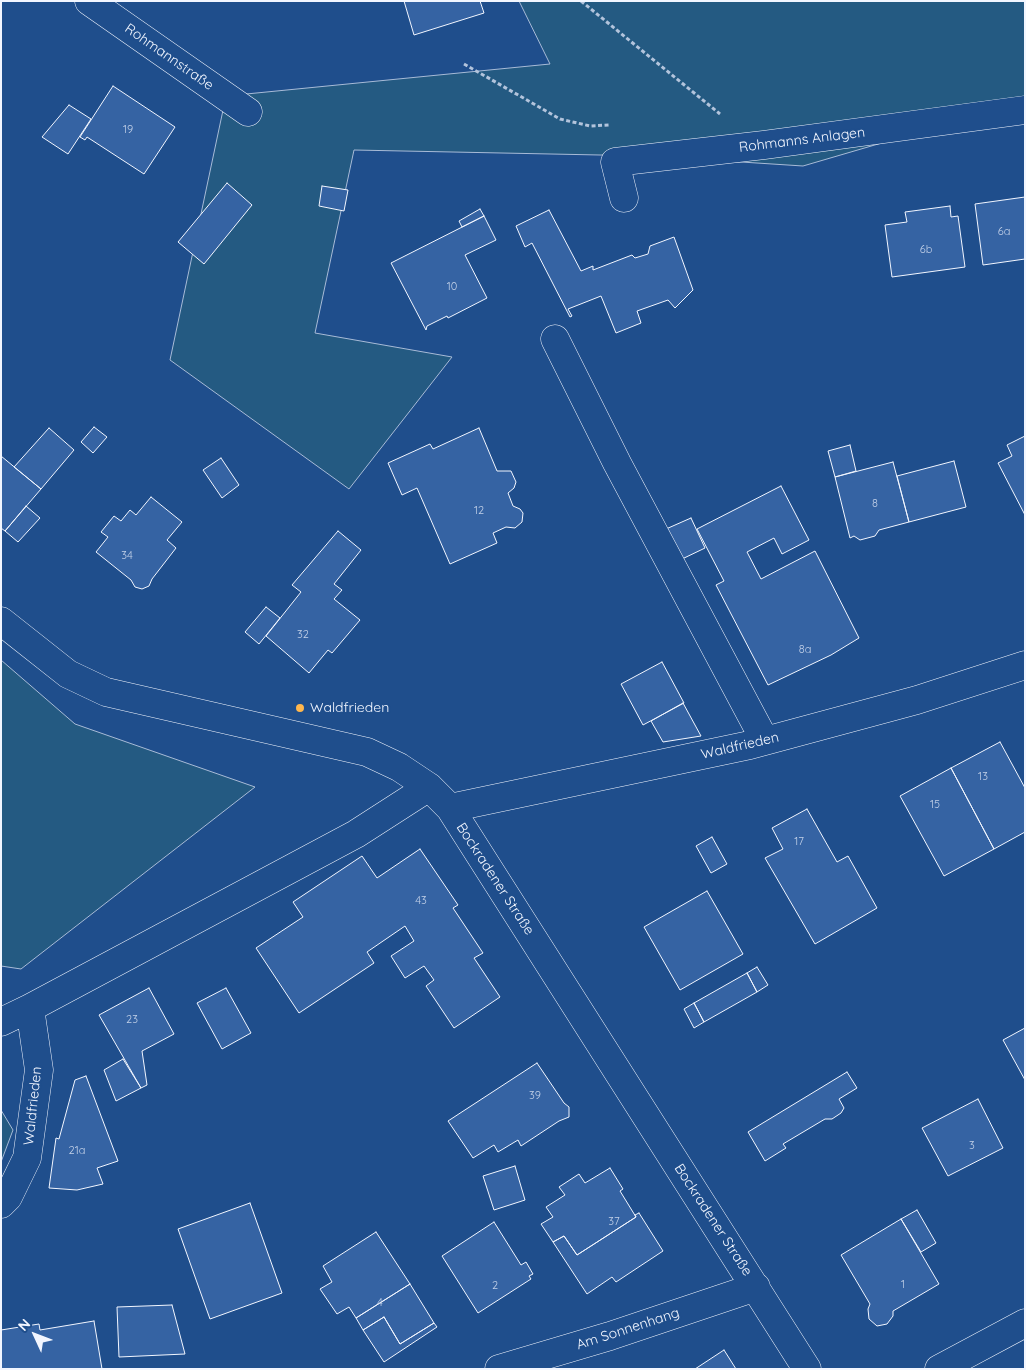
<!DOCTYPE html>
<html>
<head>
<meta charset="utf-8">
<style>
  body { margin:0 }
  #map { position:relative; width:1026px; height:1370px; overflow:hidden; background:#1f4e8c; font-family:Quicksand,sans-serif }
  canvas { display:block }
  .frame { position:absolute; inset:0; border:2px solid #f2f6ff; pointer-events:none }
  .north { position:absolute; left:10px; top:1310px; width:50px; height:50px; -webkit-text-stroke:4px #1f4e8c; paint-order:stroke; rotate:313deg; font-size:14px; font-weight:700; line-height:20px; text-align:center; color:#f2f6ff }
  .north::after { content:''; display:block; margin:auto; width:18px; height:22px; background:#f2f6ff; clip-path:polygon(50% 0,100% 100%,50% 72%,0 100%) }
</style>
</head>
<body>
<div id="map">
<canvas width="1026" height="1370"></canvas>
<div class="frame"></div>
<div class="north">N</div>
</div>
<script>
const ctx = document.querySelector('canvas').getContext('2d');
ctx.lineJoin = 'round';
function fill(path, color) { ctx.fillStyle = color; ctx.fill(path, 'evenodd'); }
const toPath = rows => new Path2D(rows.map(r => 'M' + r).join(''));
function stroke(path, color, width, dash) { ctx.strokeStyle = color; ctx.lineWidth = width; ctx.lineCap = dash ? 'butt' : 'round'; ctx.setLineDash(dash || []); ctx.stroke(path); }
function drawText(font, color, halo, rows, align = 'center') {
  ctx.font = font + ' Quicksand,sans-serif'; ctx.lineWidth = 4; ctx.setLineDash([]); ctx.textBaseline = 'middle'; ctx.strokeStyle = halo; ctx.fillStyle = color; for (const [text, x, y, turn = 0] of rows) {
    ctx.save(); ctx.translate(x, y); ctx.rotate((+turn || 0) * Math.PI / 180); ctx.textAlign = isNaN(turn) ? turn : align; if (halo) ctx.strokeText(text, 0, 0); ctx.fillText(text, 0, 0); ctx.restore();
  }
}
const green = toPath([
  [519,1,1025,1,1025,101,803,166,649,156,354,150,315,333,452,357,349,489,170,360,226,96,550,64,519,1],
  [1,660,75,724,255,787,21,969,1,966,1,660],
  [1,1110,13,1130,1,1162,1,1110]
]);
const building = toPath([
  [404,1,480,1,484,13,414,35,404,1],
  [113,86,175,127,144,174,87,137,85,140,80,137,113,86],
  [69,105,91,119,68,154,42,137,69,105],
  [227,183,252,205,204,264,178,242,227,183],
  [322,186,348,190,344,211,319,206,322,186],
  [1025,197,1025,259,983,265,975,204,1025,197],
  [950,206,951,217,958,216,965,267,892,277,885,225,907,222,905,212,950,206],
  [480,209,484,216,462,227,459,221,480,209],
  [549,210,581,271,593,266,593,270,632,255,635,258,648,254,650,246,674,237,693,290,675,308,668,300,637,311,641,323,616,333,601,296,568,309,572,316,570,317,532,243,525,247,516,226,549,210],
  [484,216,496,240,465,255,487,298,448,318,447,316,427,326,426,330,391,263,484,216],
  [94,427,107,437,93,453,81,442,94,427],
  [49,428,74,450,41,489,14,467,49,428],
  [479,428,497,471,511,471,516,482,514,488,508,493,513,506,520,509,523,513,522,522,515,528,506,527,493,533,497,543,450,564,417,488,402,495,388,463,430,444,433,449,479,428],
  [1025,436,1025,515,998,463,1012,456,1007,445,1025,436],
  [850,445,856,471,835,477,828,451,850,445],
  [1,456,41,489,5,531,1,528,1,456],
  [221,458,239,485,222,498,203,470,221,458],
  [954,461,966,507,909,522,897,476,954,461],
  [893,462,909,522,879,530,875,536,860,540,854,536,850,538,835,477,893,462],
  [781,486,809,540,782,554,774,538,747,552,761,579,815,551,859,638,831,655,768,685,716,585,724,581,697,529,781,486],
  [151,497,182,522,167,540,176,548,152,579,149,586,142,589,135,587,131,580,96,552,108,537,101,532,114,516,121,521,130,510,136,515,151,497],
  [26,506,40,518,18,542,5,531,26,506],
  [691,518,705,548,680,560,666,529,691,518],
  [338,531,361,550,334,584,342,590,334,599,360,620,332,653,328,650,309,673,266,636,301,592,292,585,338,531],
  [266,607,280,618,259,644,245,632,266,607],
  [662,662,684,703,643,725,621,684,662,662],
  [683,703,701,736,663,742,651,721,683,703],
  [1000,742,1025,788,1025,832,994,849,951,768,1000,742],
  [951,768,994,849,944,876,900,796,951,768],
  [807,809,837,862,848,856,877,908,815,944,765,858,783,849,772,828,807,809],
  [712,837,727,864,711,873,696,846,712,837],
  [420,849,458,905,453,908,483,953,474,958,500,997,454,1028,426,986,434,980,424,966,405,978,391,956,414,941,405,926,367,952,374,963,299,1013,256,948,303,917,293,902,362,856,377,878,420,849],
  [707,891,743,954,680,990,644,927,707,891],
  [757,967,768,985,757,992,747,973,757,967],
  [747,973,757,992,704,1022,694,1003,747,973],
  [149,988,174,1034,142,1051,147,1085,141,1088,99,1015,149,988],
  [226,988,251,1033,222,1049,197,1003,226,988],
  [694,1003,704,1022,694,1028,684,1009,694,1003],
  [1025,1028,1025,1080,1003,1040,1025,1028],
  [123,1059,141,1088,116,1101,104,1070,123,1059],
  [537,1063,564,1103,569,1107,569,1117,559,1121,521,1146,518,1140,498,1152,494,1145,473,1158,448,1121,537,1063],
  [847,1072,857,1088,839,1099,844,1108,841,1113,832,1119,825,1119,783,1144,786,1148,765,1161,748,1132,847,1072],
  [86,1076,118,1161,97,1168,103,1184,77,1190,49,1188,56,1138,59,1139,75,1080,86,1076],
  [978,1099,1003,1148,948,1176,922,1128,978,1099],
  [515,1166,525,1200,494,1210,483,1176,515,1166],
  [610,1168,623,1189,620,1191,636,1217,577,1255,564,1236,553,1242,541,1224,553,1217,546,1207,565,1195,559,1187,579,1174,585,1183,610,1168],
  [250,1203,282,1293,210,1319,178,1229,250,1203],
  [917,1210,936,1243,921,1252,901,1219,917,1210],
  [639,1213,663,1251,616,1282,612,1277,587,1294,553,1242,564,1236,577,1255,636,1217,635,1215,639,1213],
  [901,1219,939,1284,893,1311,893,1316,887,1324,877,1326,869,1319,868,1309,870,1304,841,1255,901,1219],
  [494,1222,521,1265,526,1262,533,1274,529,1276,531,1279,478,1313,442,1256,494,1222],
  [376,1232,410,1284,356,1318,349,1307,337,1314,320,1289,332,1282,323,1266,376,1232],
  [410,1284,434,1323,400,1344,384,1317,363,1330,356,1318,410,1284],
  [172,1305,185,1354,119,1357,117,1307,172,1305],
  [384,1317,400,1344,434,1323,437,1327,384,1362,363,1330,384,1317],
  [94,1321,102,1369,1,1369,1,1330,39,1324,40,1330,94,1321],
  [724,1350,736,1369,695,1369,724,1350]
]);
const path = toPath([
  [581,1,720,114],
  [464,64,560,119,590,126,609,125]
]);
const minor = toPath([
  [89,1,248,112],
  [624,198,615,162,764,145,1025,110],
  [555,339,617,463,765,741],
  [1,621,68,674,106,692,367,752,399,767,429,787,450,808,807,1369],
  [450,808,750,745,917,700,1025,665],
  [1,1022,30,1008],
  [1,1204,8,1197,27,1158,39,1070,30,1008,356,834,429,787],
  [499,1369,610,1336,756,1287],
  [939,1369,1025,1323]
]);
const markers = [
  [300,708,5,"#ffb74d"]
];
const numberNames = [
  ["19",128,130],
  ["6a",1004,232],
  ["6b",926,250],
  ["10",452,287],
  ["8",875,504],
  ["12",479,511],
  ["34",127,556],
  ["32",303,635],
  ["8a",805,650],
  ["13",983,777],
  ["15",935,805],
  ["17",799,842],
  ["43",421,901],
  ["23",132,1020],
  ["39",535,1096],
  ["3",972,1146],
  ["21a",77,1151],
  ["37",614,1222],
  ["1",903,1285],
  ["2",495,1286],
  ["4",380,1303]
];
const streetNames = [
  ["Rohmannstraße",169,57,35],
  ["Rohmanns Anlagen",802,140,-7],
  ["Waldfrieden",740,746,-13],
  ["Bockradener Straße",495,879,57],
  ["Waldfrieden",33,1106,-84],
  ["Bockradener Straße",713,1220,57],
  ["Am Sonnenhang",628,1329,-18]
];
const poiNames = [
  ["Waldfrieden",310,708]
];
fill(green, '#245a82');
stroke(green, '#a8bbd7', 1);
fill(building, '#3563a3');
stroke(building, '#f2f6ff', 1);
stroke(minor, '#f2f6ff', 29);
stroke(path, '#b3c4dc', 3, [4, 2.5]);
stroke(minor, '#1f4e8c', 28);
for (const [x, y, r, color] of markers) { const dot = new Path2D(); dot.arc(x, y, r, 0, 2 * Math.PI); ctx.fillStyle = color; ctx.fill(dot); stroke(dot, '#1f4e8c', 2); }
drawText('11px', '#c3d1e8', null, numberNames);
drawText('14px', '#f2f6ff', '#1f4e8c', streetNames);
drawText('14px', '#f2f6ff', '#1f4e8c', poiNames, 'left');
</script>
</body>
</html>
